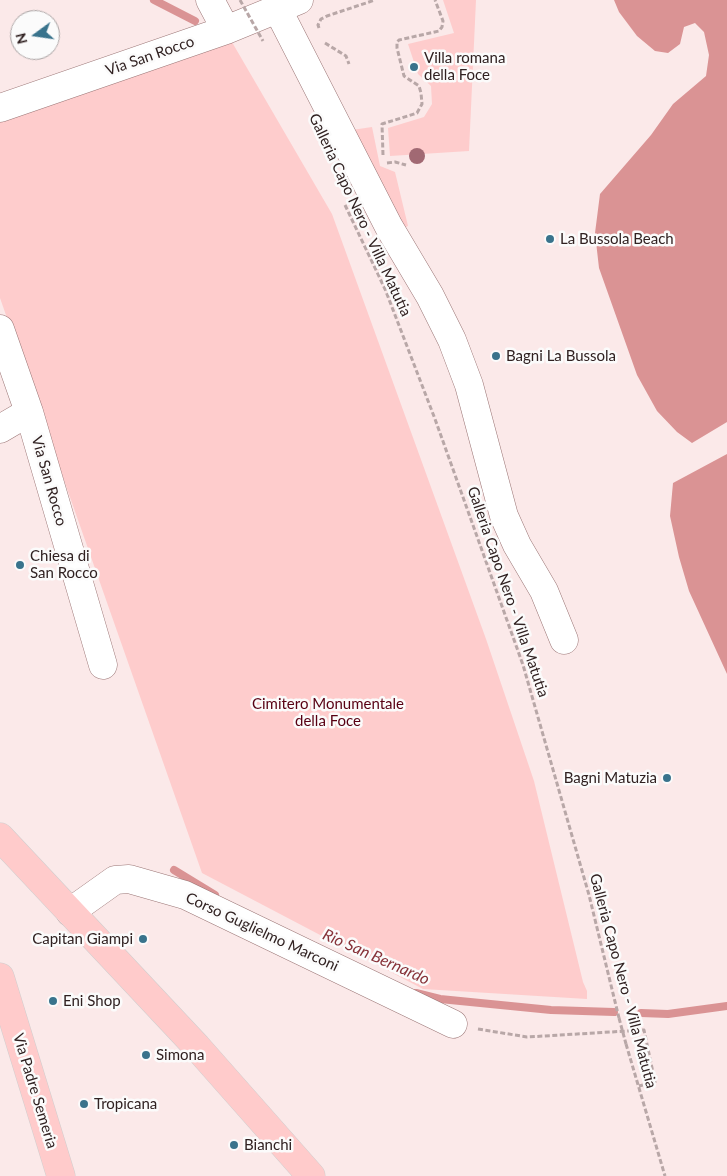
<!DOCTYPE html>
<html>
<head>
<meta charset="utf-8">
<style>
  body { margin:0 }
  #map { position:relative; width:727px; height:1176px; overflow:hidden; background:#fbe9e9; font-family:Lato,sans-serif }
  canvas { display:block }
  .north { position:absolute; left:10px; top:10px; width:50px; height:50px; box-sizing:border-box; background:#fbfbfb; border:1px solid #aaa4a4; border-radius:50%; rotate:256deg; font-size:14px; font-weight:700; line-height:20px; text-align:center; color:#302121 }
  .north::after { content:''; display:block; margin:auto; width:18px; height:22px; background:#39738c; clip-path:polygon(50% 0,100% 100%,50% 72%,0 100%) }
</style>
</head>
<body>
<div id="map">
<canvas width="727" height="1176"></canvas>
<div class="north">N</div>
</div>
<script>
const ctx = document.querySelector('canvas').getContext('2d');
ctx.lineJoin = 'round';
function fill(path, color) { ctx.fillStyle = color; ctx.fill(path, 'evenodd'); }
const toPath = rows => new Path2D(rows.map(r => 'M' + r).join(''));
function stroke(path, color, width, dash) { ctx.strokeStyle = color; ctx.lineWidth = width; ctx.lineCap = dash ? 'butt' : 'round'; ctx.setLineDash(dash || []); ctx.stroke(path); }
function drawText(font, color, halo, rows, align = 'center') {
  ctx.font = font + ' Lato,sans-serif'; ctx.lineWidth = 5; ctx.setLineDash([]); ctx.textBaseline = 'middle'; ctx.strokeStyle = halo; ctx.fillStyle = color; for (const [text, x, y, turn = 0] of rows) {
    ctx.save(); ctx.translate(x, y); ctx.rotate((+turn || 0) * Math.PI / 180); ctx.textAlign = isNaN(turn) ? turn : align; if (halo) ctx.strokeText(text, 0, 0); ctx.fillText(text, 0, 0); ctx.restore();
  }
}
const green = toPath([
  [443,0,476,0,469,151,390,156,388,128,424,117,432,104,431,86,418,74,408,44,454,33],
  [229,37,332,214,486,639,534,781,583,982,587,991,587,999,423,989,202,873,0,298,0,120],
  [372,127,380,166,395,172,408,226,399,230,352,130]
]);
const water = toPath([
  [614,0,727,0,727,422,692,443,677,432,657,411,637,375,599,268,595,233,600,194,651,135,673,104,706,76,709,55,704,32,695,23,684,27,680,44,668,53,655,51,637,36,619,12],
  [727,454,727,674,689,591,679,557,670,516,673,483]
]);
const stream = toPath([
  [154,0,195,21],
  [174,870,215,895],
  [416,993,440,999,551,1010,614,1012],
  [641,1013,668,1014,727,1006]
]);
const path = toPath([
  [319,28,318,25,321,19,327,16,375,0],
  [325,43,346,56,349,64],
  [383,155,382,124,417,113,422,104,421,93,419,86,404,76,397,48,397,42,399,40,439,31,442,27,443,21,435,0],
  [387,163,395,162,406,165],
  [345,205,385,289,435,419,523,665,589,895,619,1018],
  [478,1029,527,1037,644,1030,655,1082,639,1086],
  [626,1044,665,1176]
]);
const minor = toPath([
  [210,0,226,30],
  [277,8,389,227,430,296,452,340,469,385,504,516,517,545,544,591,564,640],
  [0,108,226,30,299,0],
  [0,329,29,412,103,665],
  [0,429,29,412],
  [70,912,115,880,129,879,185,895,453,1024]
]);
const major = toPath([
  [0,837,197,1047,311,1176],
  [0,977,61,1176]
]);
const pathBridge = toPath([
  [240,0,263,41],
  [619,1018,626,1044]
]);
const trees = [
  [417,156]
];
const markers = [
  [414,67,5,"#39738c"],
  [550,239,5,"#39738c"],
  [496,356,5,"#39738c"],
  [20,565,5,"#39738c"],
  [667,778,5,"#39738c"],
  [143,939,5,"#39738c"],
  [53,1001,5,"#39738c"],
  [146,1055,5,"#39738c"],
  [84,1104,5,"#39738c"],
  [234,1145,5,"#39738c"]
];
const streetNames = [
  ["Via San Rocco",150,56,-19],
  ["Galleria Capo Nero - Villa Matutia",360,215,65],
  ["Via San Rocco",49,481,74],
  ["Galleria Capo Nero - Villa Matutia",508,592,71],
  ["Corso Guglielmo Marconi",262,932,25],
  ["Galleria Capo Nero - Villa Matutia",623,981,75],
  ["Via Padre Semeria",35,1091,73]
];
const poiNames = [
  ["Villa romana",424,58],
  ["della Foce",424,75],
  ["La Bussola Beach",560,239],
  ["Bagni La Bussola",506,356],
  ["Chiesa di",30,556],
  ["San Rocco",30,573],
  ["Bagni Matuzia",657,778,"right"],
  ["Capitan Giampi",133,939,"right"],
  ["Eni Shop",63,1001],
  ["Simona",156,1055],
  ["Tropicana",94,1104],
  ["Bianchi",244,1145]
];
const parkNames = [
  ["Cimitero Monumentale",328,704],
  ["della Foce",328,721]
];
const waterNames = [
  ["Rio San Bernardo",376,957,24]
];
fill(green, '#fecccc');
fill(water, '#da9394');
stroke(stream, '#da9394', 8);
stroke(minor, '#9b7676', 29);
stroke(major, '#d1cece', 29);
stroke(path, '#b8a7a7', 3, [5, 2.5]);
stroke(minor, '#fff', 28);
stroke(major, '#ffcbcb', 28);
stroke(pathBridge, '#b8a7a7', 3, [5, 2.5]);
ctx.fillStyle = '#a16973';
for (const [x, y] of trees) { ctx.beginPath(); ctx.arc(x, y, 8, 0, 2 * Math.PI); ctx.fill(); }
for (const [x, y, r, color] of markers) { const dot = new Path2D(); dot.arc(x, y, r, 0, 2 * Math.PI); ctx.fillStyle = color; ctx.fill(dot); stroke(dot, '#fbfbfb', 2); }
drawText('15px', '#302121', '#fbfbfb', streetNames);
drawText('15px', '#302121', '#fbfbfb', poiNames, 'left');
drawText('15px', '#580013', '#fbfbfb', parkNames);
drawText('italic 16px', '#873239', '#fbfbfb', waterNames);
</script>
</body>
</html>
